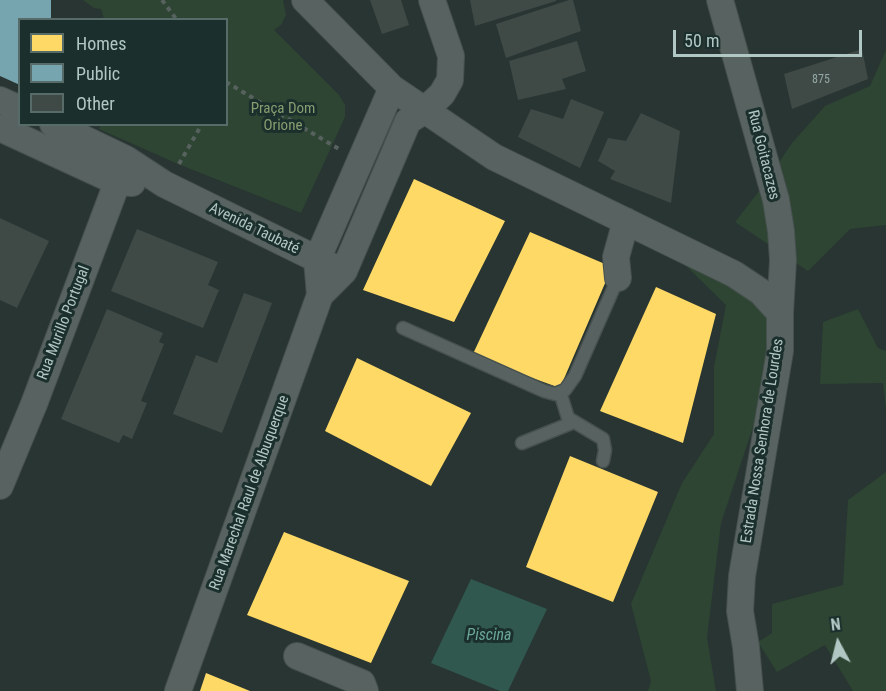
<!DOCTYPE html>
<html>
<head>
<meta charset="utf-8">
<style>
  body { margin:0 }
  #map { position:relative; width:886px; height:691px; overflow:hidden; background:#283532; font-family:"Roboto Condensed",sans-serif }
  canvas { display:block }
  .legend { position:absolute; left:18px; top:18px; width:210px; height:108px; box-sizing:border-box; background:#1b302c; border:2px solid #576c68; margin:0; padding:8px 10px; list-style:none; font-size:18px; color:#b1c7c3 }
  .legend li { display:flex; align-items:center; gap:12px; height:30px }
  .legend b { width:30px; border:2px solid #576c68 }
  .north { position:absolute; left:808px; top:613px; width:60px; height:60px; -webkit-text-stroke:4px #1b302c; paint-order:stroke; rotate:353deg; font-size:16px; font-weight:700; line-height:24px; text-align:center; color:#b1c7c3 }
  .north::after { content:''; display:block; margin:auto; width:21px; height:27px; background:#b1c7c3; clip-path:polygon(50% 0,100% 100%,50% 72%,0 100%) }
  .scale { position:absolute; left:673px; top:30px; width:189px; height:27px; box-sizing:border-box; border:3px solid #b1c7c3; border-top:0; padding-left:8px; font-size:18px; line-height:21px; white-space:nowrap; color:#b1c7c3; -webkit-text-stroke:4px #1b302c; paint-order:stroke }
</style>
</head>
<body>
<div id="map">
<canvas width="886" height="691"></canvas>
<ul class="legend">
<li><b style="height:16px;background:#ffd966"></b>Homes</li>
<li><b style="height:16px;background:#76a5af"></b>Public</li>
<li><b style="height:16px;background:#3f4a47"></b>Other</li>
</ul>
<div class="north">N</div>
<div class="scale">50 m</div>
</div>
<script>
const ctx = document.querySelector('canvas').getContext('2d');
ctx.lineJoin = 'round';
function fill(path, color) { ctx.fillStyle = color; ctx.fill(path, 'evenodd'); }
const toPath = rows => new Path2D(rows.map(r => 'M' + r).join(''));
function stroke(path, color, width, dash) { ctx.strokeStyle = color; ctx.lineWidth = width; ctx.lineCap = dash ? 'butt' : 'round'; ctx.setLineDash(dash || []); ctx.stroke(path); }
function drawText(font, color, halo, rows, align = 'center') {
  ctx.font = font + ' "Roboto Condensed",sans-serif'; ctx.lineWidth = 6; ctx.setLineDash([]); ctx.textBaseline = 'middle'; ctx.strokeStyle = halo; ctx.fillStyle = color; for (const [text, x, y, turn = 0] of rows) {
    ctx.save(); ctx.translate(x, y); ctx.rotate((+turn || 0) * Math.PI / 180); ctx.textAlign = isNaN(turn) ? turn : align; if (halo) ctx.strokeText(text, 0, 0); ctx.fillText(text, 0, 0); ctx.restore();
  }
}
const green = toPath([
  [83,0,283,0,286,15,281,25,274,30,339,95,345,105,345,117,301,213,178,164,99,129,101,124,226,124,226,20,104,19,101,9,94,8],
  [886,50,886,225,850,229,808,271,735,222,766,182,792,143,825,106,870,86],
  [679,259,763,302,779,349,721,523,707,638,716,691,648,691,651,681,631,604,682,483,714,434,714,367,726,305],
  [858,309,878,348,886,351,886,409,883,383,820,384,823,322],
  [886,472,886,691,853,691,825,645,777,672,758,642,772,633,772,604,843,585,848,500]
]);
const water = toPath([
  [471,579,547,609,508,691,500,691,431,663]
]);
const homes = toPath([
  [414,179,505,221,454,322,363,290],
  [530,232,612,267,560,388,472,356],
  [656,287,716,314,683,443,600,411],
  [357,358,471,413,431,486,325,431],
  [570,456,658,492,613,602,526,567],
  [284,532,409,581,371,663,247,615],
  [206,673,250,691,200,691]
]);
const public = toPath([
  [0,0,51,0,51,20,20,20,20,85,0,76]
]);
const building = toPath([
  [370,0,401,0,409,25,382,34],
  [470,0,556,0,556,1,475,26],
  [569,0,573,0,581,31,506,58,496,24],
  [577,41,586,71,562,79,566,89,518,100,509,61],
  [862,49,868,79,792,109,784,74],
  [571,99,604,112,580,168,518,137,531,109,563,119],
  [641,113,680,131,671,203,610,179,615,171,598,161,608,138,626,141],
  [0,218,49,241,17,308,0,300],
  [137,229,218,262,208,285,219,290,203,328,111,291],
  [244,293,272,303,222,433,173,414,196,355,217,363],
  [107,309,163,333,159,342,164,344,141,401,147,403,132,439,123,435,119,443,61,419]
]);
const path = toPath([
  [162,0,177,20],
  [226,82,339,149],
  [179,164,202,124]
]);
const service = toPath([
  [403,328,544,391,555,394,565,390,575,376,618,278],
  [560,392,568,418,603,439,605,450,603,461],
  [522,443,574,422]
]);
const minor = toPath([
  [305,0,392,88,494,157,734,274,761,292,780,313,780,351,742,576,740,611,746,647,750,691],
  [720,0,776,200,781,231,783,260,780,313],
  [0,100,20,109],
  [53,124,126,159,164,184,333,267],
  [0,128,117,182,132,183],
  [618,278,616,257,626,221],
  [320,295,344,271,408,121,425,110,442,94,450,80,451,56,432,0],
  [0,486,34,404,126,159],
  [297,656,362,683,365,691],
  [178,691,320,295,317,260,392,88]
]);
const numberNames = [
  ["875",821,80]
];
const parkNames = [
  ["Praça Dom",283,109],
  ["Orione",283,126]
];
const streetNames = [
  ["Rua Goitacazes",763,155,76],
  ["Avenida Taubaté",254,229,26],
  ["Rua Murillo Portugal",64,323,-69],
  ["Estrada Nossa Senhora de Lourdes",763,441,-81],
  ["Rua Marechal Raul de Albuquerque",250,493,-70]
];
const waterNames = [
  ["Piscina",489,636]
];
fill(green, '#2e4533');
fill(water, '#30584f');
fill(homes, '#ffd966');
fill(public, '#76a5af');
fill(building, '#3f4a47');
stroke(service, '#46504e', 15);
stroke(minor, '#46504e', 28);
stroke(path, '#57625f', 4, [4.5, 4.5]);
stroke(service, '#586361', 12);
stroke(minor, '#586361', 26);
drawText('12px', '#94a8a4', null, numberNames);
drawText('15px', '#899d70', '#1b302c', parkNames);
drawText('15px', '#b1c7c3', '#1b302c', streetNames);
drawText('italic 16px', '#6aa699', '#1b302c', waterNames);
</script>
</body>
</html>
